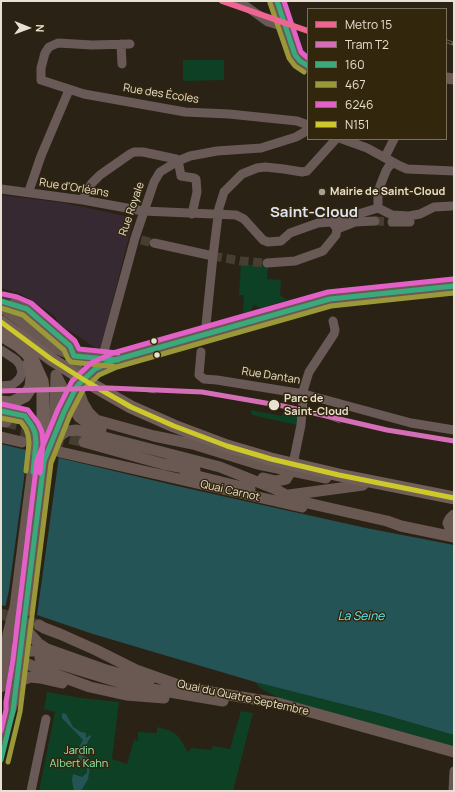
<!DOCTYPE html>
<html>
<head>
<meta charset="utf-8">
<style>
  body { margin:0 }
  #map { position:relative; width:455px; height:792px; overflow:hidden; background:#2a2214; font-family:Manrope,sans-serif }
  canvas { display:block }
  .frame { position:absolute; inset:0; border:2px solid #e8e0d1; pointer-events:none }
  .legend { position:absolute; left:307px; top:8px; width:140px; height:132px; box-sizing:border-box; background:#32260c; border:1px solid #7b705b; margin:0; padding:5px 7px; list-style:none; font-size:12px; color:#e8e0d1 }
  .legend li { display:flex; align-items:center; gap:8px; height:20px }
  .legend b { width:20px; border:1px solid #7b705b }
  .north { position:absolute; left:8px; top:8px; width:40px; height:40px; -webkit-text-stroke:3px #32260c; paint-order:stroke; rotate:91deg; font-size:11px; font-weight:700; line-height:16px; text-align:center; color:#e8e0d1 }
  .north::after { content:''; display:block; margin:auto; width:14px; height:18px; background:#e8e0d1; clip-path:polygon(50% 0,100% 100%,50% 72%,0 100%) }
</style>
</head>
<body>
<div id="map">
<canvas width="455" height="792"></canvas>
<div class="frame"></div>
<ul class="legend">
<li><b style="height:5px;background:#ed6691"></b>Metro 15</li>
<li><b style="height:5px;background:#d46eb7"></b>Tram T2</li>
<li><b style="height:5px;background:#3aaa7d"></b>160</li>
<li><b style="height:5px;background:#9b983a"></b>467</li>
<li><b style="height:5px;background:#e360c8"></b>6246</li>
<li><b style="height:5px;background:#cec92a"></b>N151</li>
</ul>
<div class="north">N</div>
</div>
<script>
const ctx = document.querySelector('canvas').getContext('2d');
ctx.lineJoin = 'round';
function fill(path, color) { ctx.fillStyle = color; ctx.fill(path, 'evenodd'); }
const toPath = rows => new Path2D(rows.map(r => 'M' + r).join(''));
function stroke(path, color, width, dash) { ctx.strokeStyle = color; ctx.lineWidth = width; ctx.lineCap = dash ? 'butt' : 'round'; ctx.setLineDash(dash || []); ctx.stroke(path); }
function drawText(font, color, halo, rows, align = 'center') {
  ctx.font = font + ' Manrope,sans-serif'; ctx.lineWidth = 3; ctx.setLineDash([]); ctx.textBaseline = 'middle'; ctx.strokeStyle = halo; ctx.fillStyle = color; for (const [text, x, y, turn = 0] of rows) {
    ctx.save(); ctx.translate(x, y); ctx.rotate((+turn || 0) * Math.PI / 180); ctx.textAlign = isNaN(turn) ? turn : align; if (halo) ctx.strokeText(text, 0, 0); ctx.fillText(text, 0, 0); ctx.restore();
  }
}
const commercial = toPath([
  [1,195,65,203,130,217,133,221,101,346,97,349,58,323,56,318,52,314,32,301,21,294,1,288]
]);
const green = toPath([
  [183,60,224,60,224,80,183,81],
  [241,264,268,266,267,279,281,280,280,295,287,300,261,308,254,305,250,311,243,313,244,295,239,295],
  [251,410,282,416,283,412,298,415,297,425,252,415],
  [255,682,382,714,454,735,454,748,285,701,260,688],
  [47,692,81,698,119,702,112,759,127,764,134,740,138,741,138,732,157,733,157,727,171,731,178,736,188,752,192,748,211,750,213,746,230,749,241,711,253,713,233,791,39,791,55,712,44,709]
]);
const water = toPath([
  [1,444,177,486,366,528,454,545,454,735,382,714,255,682,93,634,37,615,1,605],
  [62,713,66,714,73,727,81,732,86,733,86,738,90,735,91,737,88,741,87,744,85,747,83,747,82,750,84,756,91,760,88,779,81,791,74,791,72,780,73,774,82,777,87,773,87,766,82,765,82,762,78,759,79,747,83,740,62,718]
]);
const pier = toPath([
  [28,449,59,456,37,615,38,617,5,608,9,590]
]);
const minorTunnel = toPath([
  [375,221,392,222],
  [141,240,154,243],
  [213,256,241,261,267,263]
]);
const majorTunnel = toPath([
  [1,301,14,304],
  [6,422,84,442],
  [20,435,65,447],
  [1,614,39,625]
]);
const minor = toPath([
  [239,1,268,22,278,25,284,23],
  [121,44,122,64],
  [130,44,92,45,58,43,49,47,45,53,41,68,41,80,84,94,185,112,229,114,297,121,308,125],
  [342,139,367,148,400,166,407,169,454,171],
  [385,157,394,139],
  [1,189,83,200,143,211,236,215,244,219,263,240,268,242,281,241,290,233,318,223,332,222,337,229],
  [30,193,30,188,41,156,69,90],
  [83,200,86,192,92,183,100,175,130,154,134,152,143,152,176,159,179,165,181,176,194,178,196,179,197,192,192,214],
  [378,208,378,196,380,186,386,171,389,166,394,163],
  [332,222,378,208,392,215,409,216,420,214,434,207,452,206],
  [392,222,410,222],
  [337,229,355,222,375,221],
  [154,243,213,256],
  [267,263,295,261,323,251,336,235,337,229],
  [208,333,206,325,213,256,219,208,224,192,242,174,257,168,265,167,284,169,302,172,307,171,336,139],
  [1,350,16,360,20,365,22,372,20,378,16,382,12,385,1,386],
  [201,352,199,375,204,379,217,380,304,394,411,423,454,430],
  [102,359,135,238,154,182,160,172,178,161,190,156,217,151,261,148,296,137,308,130],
  [292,469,301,425,304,388,309,372,334,334,335,330,333,321],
  [31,791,46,719],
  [453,791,454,771]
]);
const major = toPath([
  [277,1,295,55,300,61,308,66],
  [446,78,454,79],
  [14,304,27,309,70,346,77,365,77,386,83,403,89,413,96,420,154,436,193,444,258,464,326,478],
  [1,307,20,321,48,345,74,356,115,360],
  [56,375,69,401,79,417,90,425,101,430],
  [1,411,25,416,32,426,35,433,36,443,15,607,8,634,1,687],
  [1,421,6,422],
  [1,437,22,442],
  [50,439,50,428,55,406,56,377],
  [54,442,61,435,67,431,77,430,220,467,275,489,286,495,303,502,387,521,401,526,454,537],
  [84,442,163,464,195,470],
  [50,445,64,412,77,386,95,369,115,360,330,299,454,286],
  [60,452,302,507],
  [185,473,250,489],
  [263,478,276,481,286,479,291,471],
  [289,495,363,485],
  [454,515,450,519,448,523,451,530,454,533],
  [39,625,44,628,60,634,96,650,136,670,187,688,278,703,454,752],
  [23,626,38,643,47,649,103,669,149,682],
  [4,644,20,660,30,665,90,687,126,695,164,698],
  [14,653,20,651,38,651,50,655],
  [40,658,128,685,223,701],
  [17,682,30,677,40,678,62,683],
  [1,738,13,703,17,682,24,621]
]);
const highway = toPath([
  [1,335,19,346,27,353,33,361,42,381,43,388,43,417],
  [1,402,11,403,25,396,31,387,32,377,29,364]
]);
const tram = toPath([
  [133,389,155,393],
  [316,414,340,423]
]);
const rail = toPath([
  [446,41,454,44]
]);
const majorBridge = toPath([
  [25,612,44,461,50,445]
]);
const highwayBridge = toPath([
  [1,322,51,359,89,383,131,407,174,426,227,446,271,459,339,475,454,498],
  [35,450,41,436,43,417]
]);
const bus1 = toPath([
  [277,1,295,55,300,61,308,66],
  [1,301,27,309,70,346,74,356,118,360],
  [1,411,25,416,32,426,35,433,36,443,33,472],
  [1,760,13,711,44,461,64,412,77,386,95,369,115,360,330,299,454,286]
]);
const bus2 = toPath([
  [270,3,289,58,295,66,304,72],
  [1,308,23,315,64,350,68,359,71,362,118,367],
  [1,418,21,422,26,429,28,435,29,443,26,471],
  [8,762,20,712,51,463,70,415,83,390,99,375,117,367,331,306,454,293]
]);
const bus3 = toPath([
  [284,1,301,52,308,58],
  [3,294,17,297,31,303,75,341,79,349,118,353],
  [2,404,28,410,38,423,42,432,43,443,40,473],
  [1,731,6,710,6,702,13,659,37,460,58,409,72,381,91,363,113,353,328,292,453,279]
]);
const bus4 = toPath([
  [1,322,51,359,89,383,131,407,174,426,227,446,271,459,339,475,454,498]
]);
const tram1 = toPath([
  [1,391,109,388,202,392,283,406,387,430,454,441]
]);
const metro1 = toPath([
  [222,1,308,31]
]);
const markers = [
  [322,192,4,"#a69e8f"],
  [154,341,3.5,"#e8e0d1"],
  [157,355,3.5,"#e8e0d1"],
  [274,405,6,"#e8e0d1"]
];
const streetNames = [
  ["Rue des Écoles",161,94,9],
  ["Rue d'Orléans",74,188,9],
  ["Rue Royale",132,209,-71],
  ["Rue Dantan",271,376,9],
  ["Quai Carnot",230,491,13],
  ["Quai du Quatre Septembre",243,698,12]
];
const poiNames = [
  ["Mairie de Saint-Cloud",330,192]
];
const stopNames = [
  ["Parc de",284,399],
  ["Saint-Cloud",284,412]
];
const parkNames = [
  ["Jardin",79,751],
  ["Albert Kahn",79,764]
];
const waterNames = [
  ["La Seine",361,617]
];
const districtNames = [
  ["Saint-Cloud",314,213]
];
fill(commercial, '#372931');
fill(green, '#0e4025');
fill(water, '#255456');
fill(pier, '#2a2214');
stroke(minorTunnel, '#463e30', 9, [9, 4.5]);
stroke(majorTunnel, '#463e30', 11, [11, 5.5]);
stroke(minor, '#695957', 9);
stroke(major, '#6a5853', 11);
stroke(highway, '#705e58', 13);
stroke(tram, '#6a5e58', 1);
stroke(rail, '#6a5e58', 3.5);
stroke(rail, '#32260c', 2, [6]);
stroke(majorBridge, '#6a5853', 11);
stroke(highwayBridge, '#705e58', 13);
stroke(bus1, '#3aaa7d', 5);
stroke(bus2, '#9b983a', 5);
stroke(bus3, '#e360c8', 5);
stroke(bus4, '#cec92a', 5);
stroke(tram1, '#d46eb7', 5);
stroke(metro1, '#ed6691', 6);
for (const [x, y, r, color] of markers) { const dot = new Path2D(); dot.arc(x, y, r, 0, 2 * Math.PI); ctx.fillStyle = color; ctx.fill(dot); stroke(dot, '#32260c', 1.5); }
drawText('11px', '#e8e0d1', '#32260c', streetNames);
drawText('bold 11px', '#e8e0d1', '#32260c', poiNames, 'left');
drawText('bold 11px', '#e8e0d1', '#32260c', stopNames, 'left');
drawText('11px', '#89eab0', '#32260c', parkNames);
drawText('italic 12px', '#5cedf7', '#32260c', waterNames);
drawText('bold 15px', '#dee4f2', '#32260c', districtNames);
</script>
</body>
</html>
